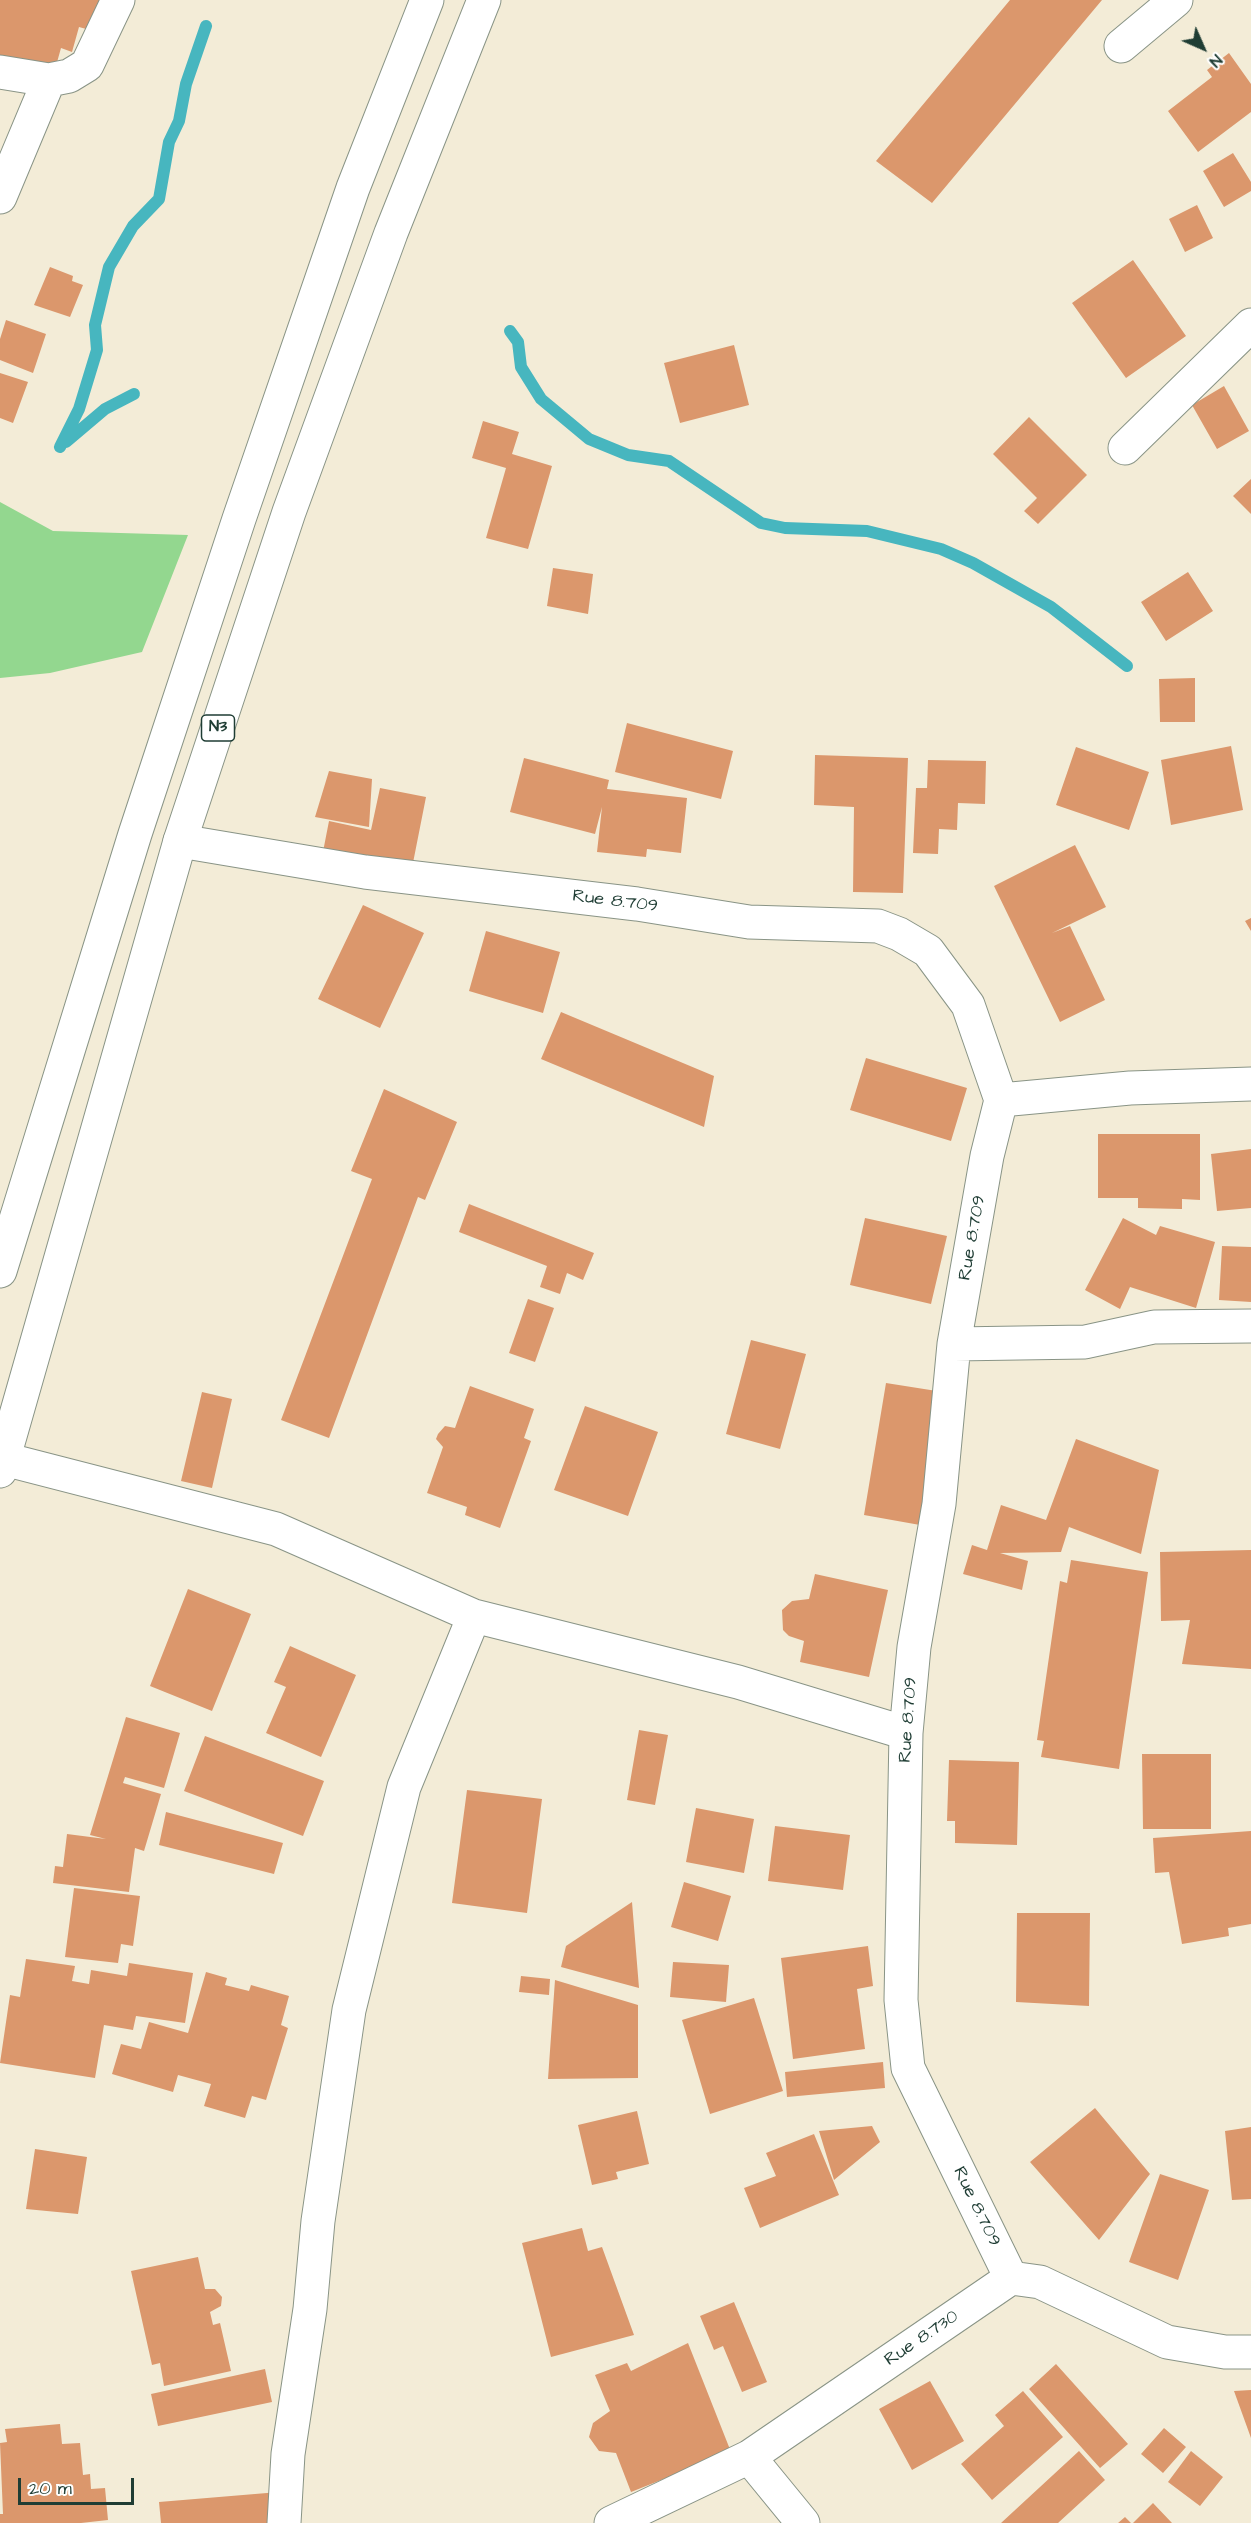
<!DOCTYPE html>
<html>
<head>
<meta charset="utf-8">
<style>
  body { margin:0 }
  #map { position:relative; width:1251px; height:2523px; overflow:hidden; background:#f3ecd7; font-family:"Architects Daughter",sans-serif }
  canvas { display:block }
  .north { position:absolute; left:1173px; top:18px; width:60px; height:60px; -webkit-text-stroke:4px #fff; paint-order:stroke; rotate:135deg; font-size:16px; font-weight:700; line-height:24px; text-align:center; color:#1f3d34 }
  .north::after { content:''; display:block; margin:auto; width:21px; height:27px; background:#1f3d34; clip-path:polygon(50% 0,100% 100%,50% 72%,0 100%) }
  .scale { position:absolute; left:18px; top:2478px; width:116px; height:27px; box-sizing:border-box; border:3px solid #1f3d34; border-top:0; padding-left:8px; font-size:18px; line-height:21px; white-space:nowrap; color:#1f3d34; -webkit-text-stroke:4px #fff; paint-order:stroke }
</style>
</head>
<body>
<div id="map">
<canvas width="1251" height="2523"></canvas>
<div class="north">N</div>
<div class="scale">20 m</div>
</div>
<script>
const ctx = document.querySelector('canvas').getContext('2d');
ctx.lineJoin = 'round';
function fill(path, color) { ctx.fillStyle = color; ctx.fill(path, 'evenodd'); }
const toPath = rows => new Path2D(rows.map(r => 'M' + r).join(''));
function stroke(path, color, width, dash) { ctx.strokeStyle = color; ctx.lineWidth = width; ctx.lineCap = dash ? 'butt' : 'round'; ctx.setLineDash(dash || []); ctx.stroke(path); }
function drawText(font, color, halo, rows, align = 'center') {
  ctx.font = font + ' "Architects Daughter",sans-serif'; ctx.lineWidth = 5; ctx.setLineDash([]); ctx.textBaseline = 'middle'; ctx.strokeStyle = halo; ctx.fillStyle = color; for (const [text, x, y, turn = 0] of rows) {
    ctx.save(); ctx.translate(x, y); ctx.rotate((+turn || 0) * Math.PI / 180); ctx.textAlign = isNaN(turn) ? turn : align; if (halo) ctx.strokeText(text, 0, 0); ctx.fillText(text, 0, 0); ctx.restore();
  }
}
const green = toPath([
  [0,502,53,531,188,535,142,652,50,673,0,678]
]);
const stream = toPath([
  [510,331,518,342,521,367,541,399,589,439,628,455,669,461,761,523,785,528,867,531,941,549,973,563,1051,607,1127,666],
  [66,442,105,409,134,394],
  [60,447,79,409,97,350,95,325,109,267,133,226,159,199,169,142,179,121,186,84,206,26]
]);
const building = toPath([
  [0,0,107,0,97,32,79,27,72,52,61,48,54,73,0,63],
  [1010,0,1102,0,932,203,876,161],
  [1229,53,1251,84,1251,112,1198,152,1168,111,1212,77,1207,70],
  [1233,153,1251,182,1251,191,1224,207,1203,171],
  [1197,205,1213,238,1185,252,1169,219],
  [1133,260,1186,336,1126,378,1072,303],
  [50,267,73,276,72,281,83,285,70,317,34,305],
  [6,320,46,334,33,373,0,360,0,339],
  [734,345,749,405,680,423,664,363],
  [0,373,28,382,13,423,0,418],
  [1224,386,1249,431,1217,449,1192,405],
  [1029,417,1087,475,1038,524,1024,511,1037,498,993,454],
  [483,421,519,432,512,454,552,466,528,549,486,538,506,468,472,458],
  [1251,479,1251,514,1233,496],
  [553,568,593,574,588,614,547,606],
  [1188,572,1213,611,1166,641,1141,602],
  [1195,678,1195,722,1160,722,1159,679],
  [627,723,733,751,721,799,615,772],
  [1231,746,1243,810,1171,825,1161,760],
  [1076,747,1149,772,1129,830,1056,805],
  [815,755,908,758,903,893,853,892,854,807,814,805],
  [524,758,609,780,607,789,687,798,681,853,647,849,646,857,597,852,602,807,595,834,510,812],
  [928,760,986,761,985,804,958,803,957,830,939,829,938,854,913,853,916,788,927,788],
  [329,771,372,779,369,827,315,817],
  [380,788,426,797,410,878,321,862,329,821,371,830],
  [1075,845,1106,907,1052,933,1070,926,1105,1000,1060,1022,994,886],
  [363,905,424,933,380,1028,318,999],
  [1251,918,1251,931,1245,921],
  [486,931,560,952,543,1013,469,991],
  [561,1012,714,1076,704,1127,541,1059],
  [866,1058,967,1088,951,1141,850,1110],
  [384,1089,457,1122,425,1200,418,1197,329,1438,281,1420,372,1179,351,1171],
  [1098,1134,1200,1134,1200,1200,1182,1199,1182,1209,1138,1208,1138,1198,1098,1198],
  [1251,1149,1251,1208,1217,1211,1211,1154],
  [469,1204,594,1253,583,1280,567,1273,560,1294,540,1287,547,1266,459,1232],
  [865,1218,947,1236,931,1304,850,1285],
  [1123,1218,1156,1235,1160,1226,1215,1242,1196,1308,1130,1287,1120,1309,1085,1290],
  [1222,1246,1251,1247,1251,1302,1219,1300],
  [528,1299,554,1308,535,1362,509,1353],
  [751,1340,806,1354,780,1449,726,1434],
  [886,1383,943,1392,920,1525,864,1515],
  [470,1386,534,1409,524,1438,531,1441,500,1528,465,1515,467,1507,427,1493,443,1447,436,1439,438,1434,445,1426,455,1428],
  [202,1392,232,1399,212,1488,181,1481],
  [585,1406,658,1432,628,1516,554,1490],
  [1076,1439,1159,1470,1141,1554,1069,1527,1061,1552,1000,1553,1028,1561,1022,1590,963,1574,972,1545,987,1550,1001,1505,1046,1520],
  [1251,1550,1251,1669,1182,1664,1190,1620,1161,1621,1160,1552],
  [1071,1560,1148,1572,1119,1769,1041,1757,1044,1741,1037,1740,1060,1581,1067,1583],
  [815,1574,888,1590,869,1677,800,1662,804,1641,789,1636,783,1630,782,1610,792,1601,809,1599],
  [188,1589,251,1614,212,1711,150,1686],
  [290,1646,356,1675,321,1757,266,1733,286,1687,274,1682],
  [126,1717,180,1733,164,1788,125,1777,123,1783,161,1794,144,1851,135,1848,129,1892,53,1883,55,1866,63,1867,67,1834,106,1839,90,1835],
  [639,1730,668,1735,655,1805,627,1800],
  [205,1736,324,1781,303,1836,184,1791],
  [1142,1754,1211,1754,1211,1829,1143,1829],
  [949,1760,1019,1762,1017,1845,955,1843,955,1821,947,1821],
  [467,1790,542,1799,527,1913,452,1903],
  [696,1808,754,1819,744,1873,686,1862],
  [166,1812,283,1843,274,1874,159,1845],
  [775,1826,850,1835,843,1890,768,1881],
  [1251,1831,1251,1924,1228,1928,1229,1936,1182,1944,1169,1872,1155,1873,1153,1838],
  [684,1882,731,1896,718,1941,671,1927],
  [74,1888,140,1896,133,1946,121,1944,118,1963,65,1957],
  [632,1902,639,1988,561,1967,566,1946],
  [1017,1913,1090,1913,1089,2006,1016,2002],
  [868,1946,873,1986,857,1989,865,2049,793,2059,781,1958],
  [26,1959,75,1966,72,1981,89,1984,91,1970,127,1976,129,1963,193,1973,185,2023,136,2016,133,2030,104,2025,95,2078,0,2063,10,1995,20,1997],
  [673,1962,729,1965,726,2002,670,1997],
  [206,1972,227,1978,225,1985,249,1991,251,1985,289,1996,281,2025,288,2028,266,2100,252,2096,245,2118,204,2106,211,2084,178,2075,173,2092,112,2074,121,2044,141,2049,149,2022,188,2033],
  [521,1976,550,1979,549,1995,519,1992],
  [555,1980,638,2005,638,2078,548,2079],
  [754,1998,783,2091,710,2114,682,2020],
  [883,2062,885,2088,787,2097,785,2072],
  [1095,2108,1150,2174,1099,2240,1030,2162],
  [637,2111,649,2164,616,2172,618,2179,592,2185,578,2125],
  [872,2126,880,2142,834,2180,819,2131],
  [1251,2127,1251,2199,1232,2200,1225,2131],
  [814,2134,839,2195,760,2228,744,2188,776,2176,766,2153],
  [35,2149,87,2157,78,2214,26,2209],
  [1160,2174,1209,2190,1178,2280,1129,2262],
  [582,2228,588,2251,602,2247,634,2335,551,2357,522,2243],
  [198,2257,205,2289,215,2289,222,2297,221,2306,210,2312,213,2325,220,2323,231,2371,164,2386,160,2363,152,2365,131,2271],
  [734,2302,767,2382,742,2392,723,2346,714,2350,700,2316],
  [688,2343,731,2452,631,2492,616,2453,599,2451,589,2437,593,2423,610,2411,595,2375,627,2363,631,2371],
  [1056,2364,1128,2444,1100,2468,1029,2389],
  [265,2369,272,2402,158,2426,151,2394],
  [930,2381,964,2441,912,2470,879,2409],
  [1251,2390,1251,2438,1234,2391],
  [1023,2391,1063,2437,992,2500,961,2464,1004,2426,995,2415],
  [60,2424,62,2444,80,2443,83,2475,90,2474,91,2489,105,2488,108,2520,81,2523,0,2523,0,2514,3,2514,0,2443,7,2442,5,2429],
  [1164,2428,1186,2447,1163,2473,1141,2454],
  [1079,2451,1105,2480,1058,2523,1001,2523],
  [1191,2451,1223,2477,1200,2506,1168,2482],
  [279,2492,281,2523,161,2523,159,2502],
  [1153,2503,1172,2523,1133,2523],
  [1125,2517,1131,2523,1118,2523]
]);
const minor = toPath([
  [1121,46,1176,0],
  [0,72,49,80,69,76,87,65,118,0],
  [0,197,49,80],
  [1125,448,1251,325],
  [180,841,365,872,637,904,749,922,878,926,899,934,928,951,968,1005,1001,1100,987,1156,954,1344,939,1504,914,1647,906,1733,901,2000,908,2068,1011,2278],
  [1001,1100,1130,1088,1251,1084],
  [954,1344,1085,1342,1154,1327,1251,1326],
  [4,1459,276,1529,474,1616,738,1682,906,1733],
  [749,2457,803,2523],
  [284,2523,288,2454,310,2309,318,2221,349,2010,404,1787,474,1616],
  [611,2523,749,2457,1011,2278,1040,2282,1167,2342,1225,2352,1251,2352]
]);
const trunk = toPath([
  [0,1271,135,834,239,519,353,188,427,0],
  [0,1471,180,841,289,512,391,233,484,0]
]);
const shields = [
  [218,728,33]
];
const shieldNames = [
  ["N3",218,728]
];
const streetNames = [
  ["Rue 8.709",615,902,7],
  ["Rue 8.709",973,1238,-80],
  ["Rue 8.709",909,1720,-86],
  ["Rue 8.709",976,2207,64],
  ["Rue 8.730",922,2339,-34]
];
fill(green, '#93d78f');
stroke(stream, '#47b6bf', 12);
fill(building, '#db976c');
stroke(minor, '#899486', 35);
stroke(trunk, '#899486', 35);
stroke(minor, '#fff', 33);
stroke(trunk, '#fff', 33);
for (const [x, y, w] of shields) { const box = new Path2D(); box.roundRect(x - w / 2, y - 13, w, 26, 4.5); ctx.fillStyle = '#fff'; ctx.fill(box); stroke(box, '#1f3d34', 1.5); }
drawText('bold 16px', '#1f3d34', null, shieldNames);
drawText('18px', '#1f3d34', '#fff', streetNames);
</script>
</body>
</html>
